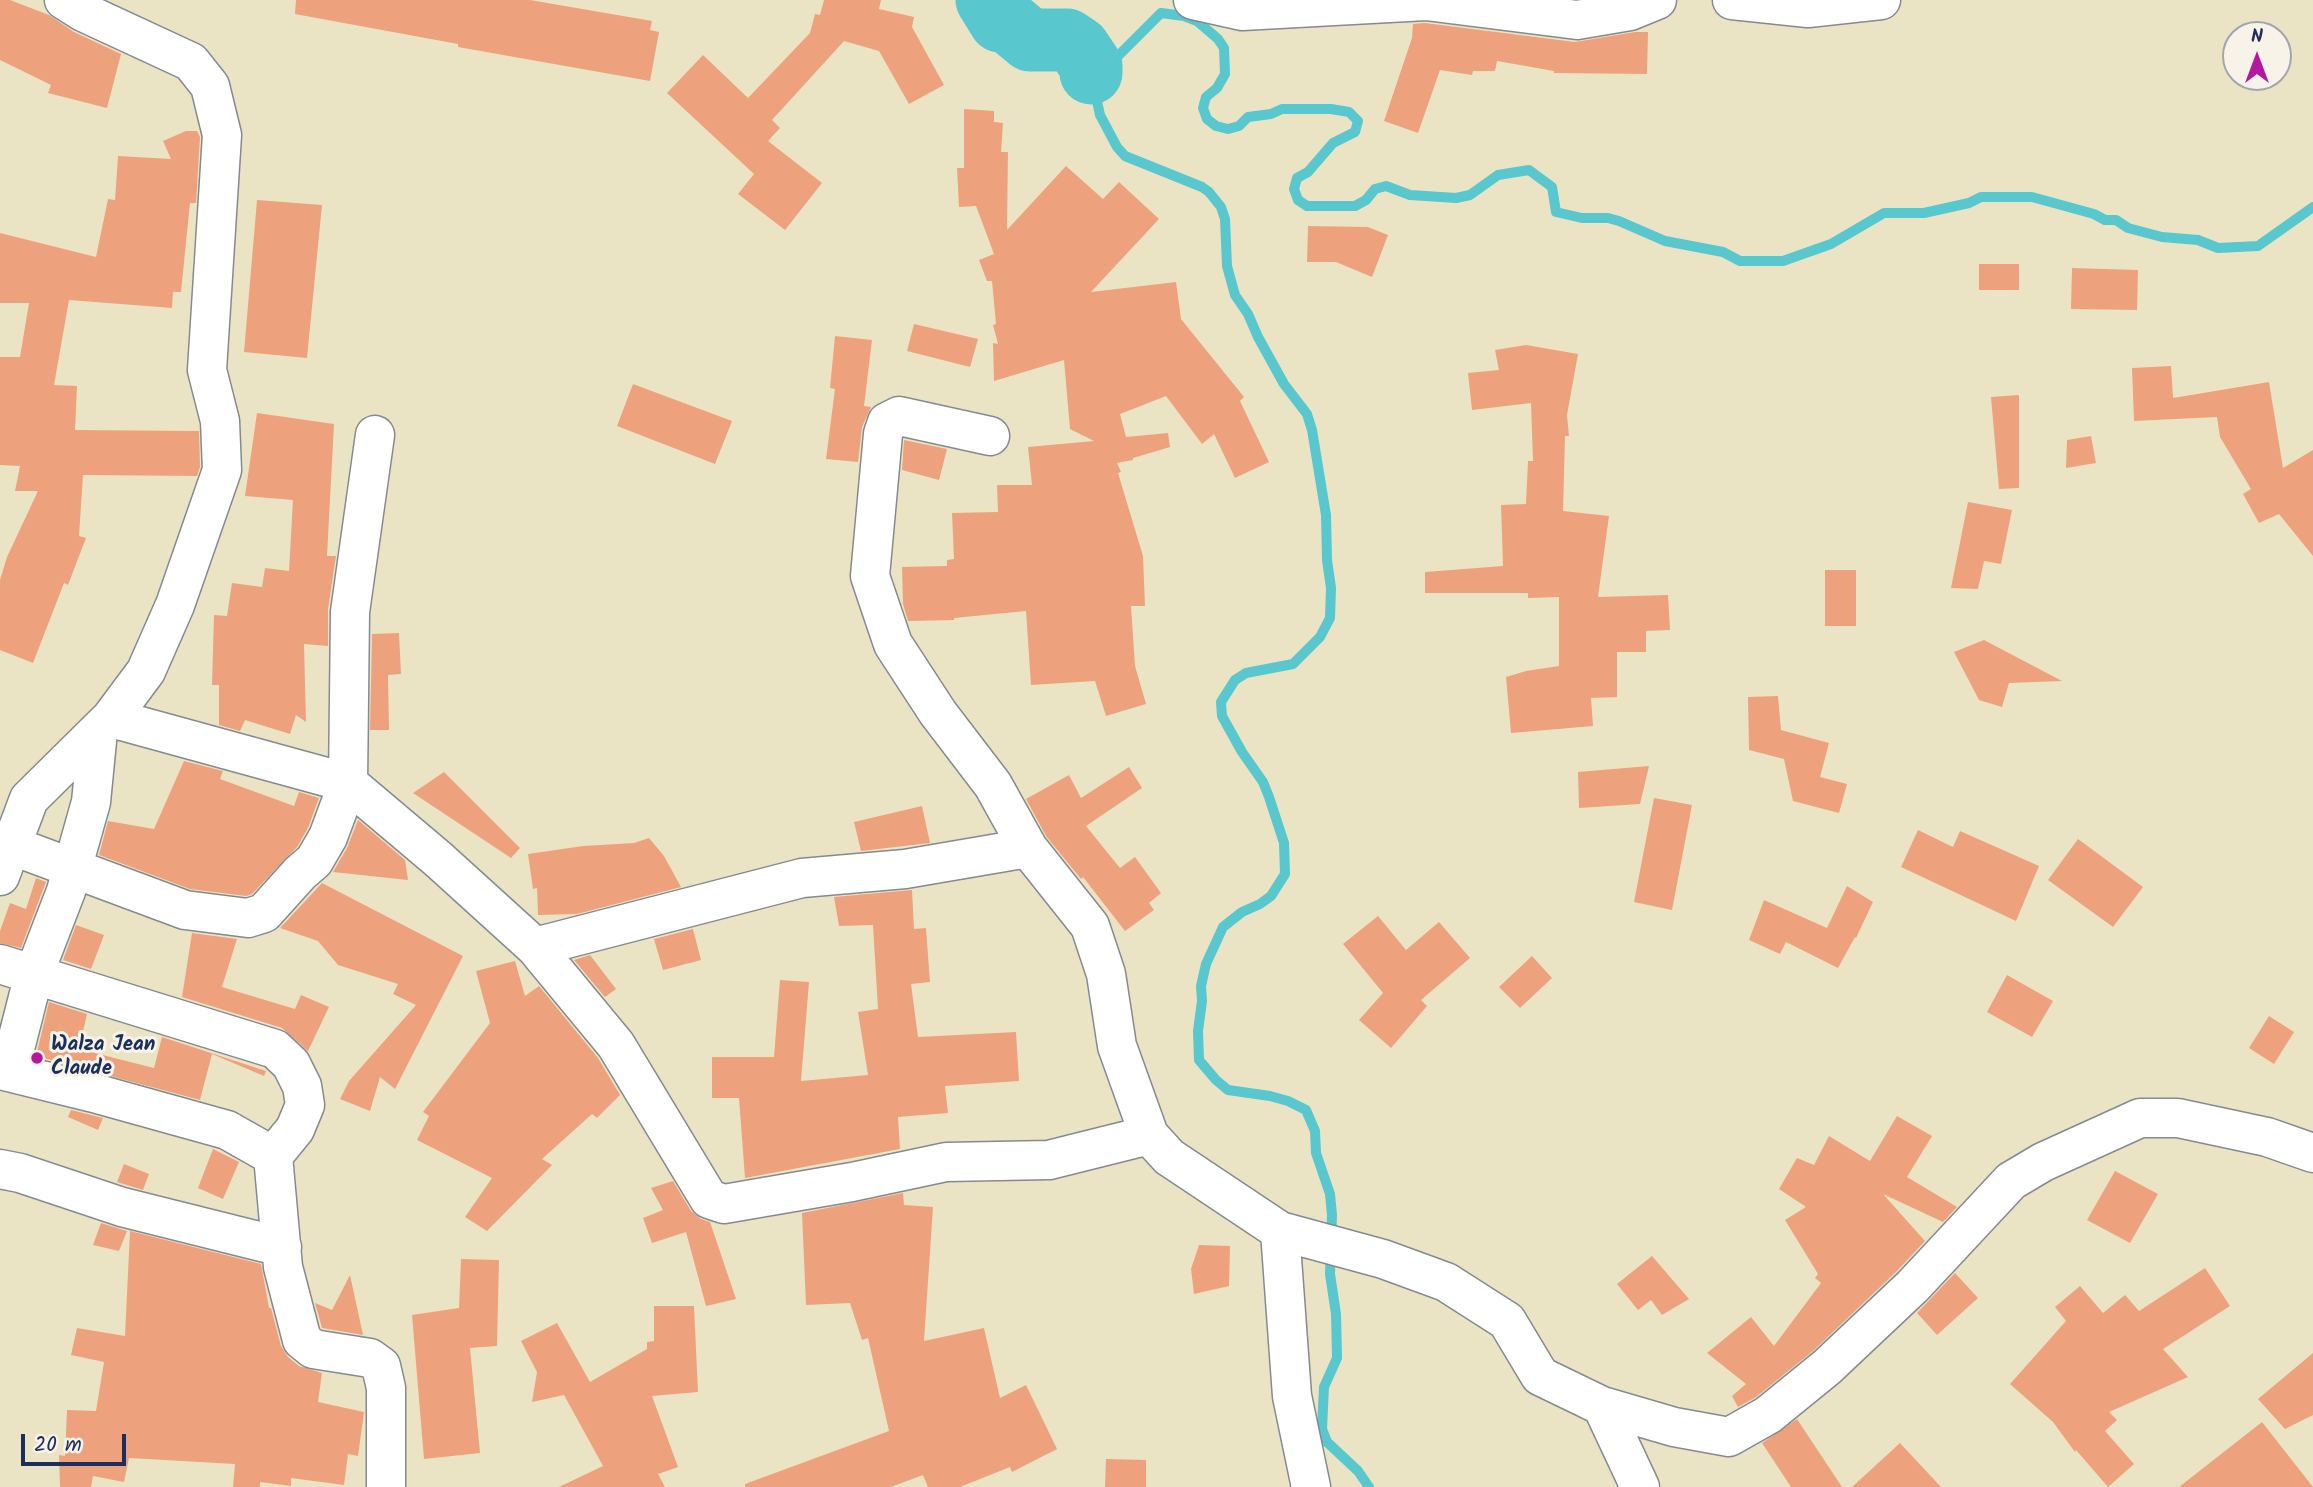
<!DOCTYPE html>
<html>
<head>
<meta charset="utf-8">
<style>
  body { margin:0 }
  #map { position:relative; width:2313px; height:1487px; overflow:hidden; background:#ebe4c4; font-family:Kalam,sans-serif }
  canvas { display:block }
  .north { position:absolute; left:2222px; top:21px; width:70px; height:70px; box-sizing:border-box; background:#f7f3e8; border:2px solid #9fa5b1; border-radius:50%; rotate:0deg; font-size:19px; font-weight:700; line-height:28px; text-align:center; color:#1b2f5e }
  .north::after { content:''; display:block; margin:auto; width:24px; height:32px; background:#b5179e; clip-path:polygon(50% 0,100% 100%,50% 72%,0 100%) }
  .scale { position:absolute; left:21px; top:1434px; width:105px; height:32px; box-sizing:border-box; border:4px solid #1b2f5e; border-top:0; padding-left:9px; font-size:21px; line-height:24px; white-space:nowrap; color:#1b2f5e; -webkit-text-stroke:5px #f7f3e8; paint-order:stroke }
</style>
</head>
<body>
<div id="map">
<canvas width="2313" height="1487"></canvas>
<div class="north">N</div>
<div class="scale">20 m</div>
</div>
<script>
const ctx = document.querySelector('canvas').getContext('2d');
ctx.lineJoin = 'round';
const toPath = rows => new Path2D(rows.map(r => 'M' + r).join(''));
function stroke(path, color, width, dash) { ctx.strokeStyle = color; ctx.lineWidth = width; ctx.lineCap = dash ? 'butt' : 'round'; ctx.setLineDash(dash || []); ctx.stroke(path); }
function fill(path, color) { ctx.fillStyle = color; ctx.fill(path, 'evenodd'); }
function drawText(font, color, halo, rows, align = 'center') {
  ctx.font = font + ' Kalam,sans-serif'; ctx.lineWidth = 6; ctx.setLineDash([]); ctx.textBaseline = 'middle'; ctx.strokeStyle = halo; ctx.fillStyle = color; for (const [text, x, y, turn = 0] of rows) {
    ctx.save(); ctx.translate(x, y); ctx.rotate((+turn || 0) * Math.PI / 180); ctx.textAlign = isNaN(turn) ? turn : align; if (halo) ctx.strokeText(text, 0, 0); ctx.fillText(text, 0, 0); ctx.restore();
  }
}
const stream = toPath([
  [1369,1487,1358,1471,1327,1442,1322,1429,1324,1387,1337,1358,1336,1314,1330,1274,1332,1215,1330,1194,1316,1153,1315,1131,1306,1110,1288,1101,1270,1096,1228,1090,1216,1080,1199,1060,1198,1031,1202,1001,1201,986,1206,964,1223,927,1242,912,1260,904,1271,896,1285,874,1284,843,1269,797,1263,782,1242,752,1222,716,1221,702,1235,680,1246,673,1293,664,1320,637,1330,618,1331,588,1327,560,1326,515,1312,430,1307,414,1284,384,1258,337,1248,314,1235,295,1227,266,1225,219,1221,207,1209,192,1202,187,1125,156,1117,147,1100,115,1091,73,1115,59,1161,13,1184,16,1197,21,1218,39,1224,48,1225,74,1217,88,1206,97,1203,108,1207,119,1216,126,1228,129,1239,126,1248,117,1271,114,1282,109,1331,109,1349,112,1358,121,1355,132,1333,143,1308,172,1297,178,1294,189,1298,200,1307,206,1355,206,1366,200,1375,189,1386,186,1410,195,1456,198,1470,195,1498,175,1529,170,1552,187,1556,212,1582,218,1608,218,1619,221,1665,241,1723,252,1740,261,1783,261,1831,244,1884,213,1924,213,1969,203,1981,197,2032,197,2094,214,2105,220,2116,220,2128,228,2162,237,2198,240,2218,248,2258,246,2313,207]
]);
const river = toPath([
  [987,0,1000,21,1007,21,1030,40,1067,40,1079,48,1091,66,1091,73]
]);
const building = toPath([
  [0,0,10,0,49,15,74,32,121,54,107,108,48,93,51,85,0,60],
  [296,0,530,0,652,21,650,30,659,32,650,81,458,47,458,44,295,14],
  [824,0,881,0,879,9,914,17,912,27,944,85,909,104,879,51,844,41,772,120,780,128,768,141,822,183,785,230,738,194,754,174,667,93,703,55,748,98,810,33,815,14,820,15],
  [1425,23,1575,42,1635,32,1648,32,1647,74,1554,73,1554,71,1497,61,1495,71,1473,71,1472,75,1440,70,1418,133,1384,121,1412,38,1413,24],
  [964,109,994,111,994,122,1003,123,1001,152,1008,152,1007,230,1066,166,1103,199,1119,182,1159,219,1091,292,1176,282,1181,319,1244,397,1240,401,1269,462,1235,478,1214,434,1202,444,1166,396,1120,414,1126,437,1168,433,1170,447,1133,458,1133,460,1117,463,1121,472,1118,473,1143,556,1145,606,1131,606,1135,666,1146,704,1106,716,1095,681,1031,685,1026,611,954,618,954,620,908,621,903,604,902,567,947,566,947,560,954,559,952,513,998,512,997,485,1032,485,1028,447,1094,441,1070,429,1064,360,994,381,993,343,998,344,993,325,996,324,992,281,987,281,979,260,994,254,976,206,959,207,957,168,964,168],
  [186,131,197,131,200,137,196,203,190,203,181,292,173,292,172,308,69,300,54,385,77,386,75,430,199,431,200,467,197,476,83,475,79,536,86,538,68,585,64,583,33,663,0,650,0,580,7,557,38,491,15,491,20,466,0,465,0,357,20,357,29,303,0,303,0,233,96,257,108,199,115,200,118,156,171,159,163,141],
  [257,200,322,205,307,358,244,352],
  [1308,226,1368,227,1388,235,1372,277,1336,262,1307,262],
  [1979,264,2019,264,2019,290,1979,290],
  [2072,268,2138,270,2137,310,2071,309],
  [914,324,978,339,970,367,907,351],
  [835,336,872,340,864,406,871,407,862,427,858,462,826,459,835,389,830,388],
  [1526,345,1578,354,1567,415,1569,436,1565,436,1563,511,1609,516,1598,597,1668,595,1670,630,1646,631,1646,652,1617,652,1617,697,1591,698,1593,726,1511,733,1506,677,1526,671,1559,666,1559,597,1528,598,1528,593,1425,593,1425,572,1503,566,1501,505,1526,504,1528,461,1533,461,1531,403,1472,410,1468,373,1499,370,1495,350],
  [2171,366,2173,398,2269,382,2283,468,2313,450,2313,556,2279,514,2259,523,2243,494,2251,489,2220,437,2217,417,2134,421,2132,368],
  [633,384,732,421,715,464,617,426],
  [2019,395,2019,488,1999,489,1991,397],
  [257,413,334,424,327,556,336,556,328,609,328,646,304,644,306,722,296,715,290,734,245,720,240,731,219,725,219,685,212,685,214,615,227,616,232,583,262,587,265,568,289,571,293,500,245,496],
  [2091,436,2096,463,2066,468,2067,440],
  [904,440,947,449,939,480,902,470],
  [1968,502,2012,510,2001,564,1984,561,1978,589,1951,588],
  [1825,570,1856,570,1856,626,1825,626],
  [399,633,401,674,388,675,389,730,370,730,372,634],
  [1984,640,2062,681,2009,683,2002,707,1979,700,1954,652],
  [1778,696,1781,730,1829,743,1820,777,1847,784,1839,813,1793,801,1784,759,1749,750,1748,697],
  [184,761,223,771,220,779,294,806,299,792,319,798,308,828,297,847,252,894,246,896,190,889,99,855,108,821,154,829],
  [1649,766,1640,804,1579,808,1578,772],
  [1129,767,1142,788,1086,826,1120,868,1135,857,1161,893,1149,903,1154,910,1125,931,1083,877,1081,879,1046,836,1026,799,1069,775,1081,798],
  [444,772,520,848,511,858,413,793],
  [1654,798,1692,805,1672,910,1634,902],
  [922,806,930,843,861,851,854,822],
  [358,820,405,860,408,880,333,872,347,848],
  [1918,830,1953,847,1960,831,2039,866,2016,921,1901,867],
  [649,838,664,856,681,887,577,914,538,915,537,888,533,889,528,854,583,846,634,843],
  [2078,839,2143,887,2113,927,2048,880],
  [36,878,46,882,21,948,0,943,0,931,10,903,26,909],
  [322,883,463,956,395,1089,380,1077,370,1111,340,1099,349,1081,416,1005,393,994,398,984,338,965,318,941,280,928],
  [1847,886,1873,902,1856,938,1855,937,1838,968,1786,942,1780,954,1749,940,1764,900,1827,928],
  [912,890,914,929,926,928,930,982,911,984,918,1037,1016,1032,1019,1081,945,1086,948,1113,898,1117,900,1149,745,1178,739,1098,712,1098,712,1057,774,1057,780,980,809,982,801,1081,868,1075,858,1012,878,1009,873,925,839,926,834,897],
  [1378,916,1406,950,1439,922,1470,958,1421,1000,1427,1006,1391,1048,1359,1020,1383,993,1343,944],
  [76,925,104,935,91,969,63,960],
  [693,929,701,960,663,970,654,939],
  [192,933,237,939,222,987,295,1009,301,995,329,1007,308,1051,282,1028,182,997],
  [590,955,616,989,605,997,574,960],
  [1532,956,1552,978,1520,1008,1499,987],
  [515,961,525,996,539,986,598,1058,620,1095,597,1118,592,1114,542,1159,552,1165,487,1231,465,1217,492,1178,417,1140,429,1116,423,1112,490,1023,476,971],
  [2007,975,2053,1001,2032,1037,1987,1012],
  [49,1002,87,1014,79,1049,154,1068,162,1037,266,1071,264,1076,212,1054,200,1100,36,1056],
  [2269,1016,2294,1032,2274,1064,2249,1048],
  [71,1110,103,1118,98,1130,68,1117],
  [1897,1116,1932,1136,1907,1177,1957,1207,1943,1222,1883,1194,1925,1241,1897,1271,1813,1351,1756,1397,1738,1407,1732,1396,1746,1384,1707,1353,1751,1317,1774,1346,1821,1283,1815,1278,1818,1274,1785,1220,1806,1207,1779,1189,1797,1158,1814,1165,1829,1136,1870,1161],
  [213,1149,239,1162,223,1199,198,1188],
  [124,1164,149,1174,143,1190,117,1182],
  [2115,1171,2158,1194,2130,1243,2087,1220],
  [673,1181,691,1211,701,1219,710,1222,736,1299,706,1306,686,1232,652,1243,643,1218,663,1210,651,1188],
  [903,1193,904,1205,933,1207,924,1341,984,1328,1000,1398,1026,1385,1057,1449,1012,1472,1010,1467,960,1487,928,1487,923,1475,891,1487,745,1487,745,1484,889,1431,868,1338,862,1340,850,1303,806,1305,802,1213],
  [101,1223,127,1231,119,1251,93,1245],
  [130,1231,261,1264,269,1308,271,1308,281,1346,288,1357,299,1366,322,1373,318,1402,364,1412,358,1456,348,1454,344,1485,291,1478,291,1486,260,1482,260,1487,233,1487,235,1464,129,1458,124,1482,93,1476,91,1487,60,1487,59,1455,65,1456,67,1410,96,1411,104,1362,71,1355,77,1328,125,1336],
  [1199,1245,1230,1246,1229,1286,1194,1294,1191,1269],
  [1652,1256,1689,1299,1662,1315,1651,1300,1638,1310,1617,1284],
  [461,1259,499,1260,497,1346,470,1348,480,1453,424,1459,412,1315,459,1308],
  [2205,1268,2230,1306,2163,1349,2188,1377,2109,1412,2117,1420,2105,1431,2134,1464,2108,1487,2076,1450,2075,1452,2053,1422,2010,1384,2066,1321,2055,1307,2080,1286,2103,1313,2125,1295,2139,1311],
  [1955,1273,1978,1298,1937,1335,1917,1313],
  [350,1275,363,1335,322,1328,315,1303,332,1310],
  [654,1306,694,1306,698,1392,652,1396,678,1467,658,1474,665,1487,559,1487,603,1466,564,1395,532,1402,537,1372,521,1341,557,1323,590,1382,647,1349,647,1342,654,1341],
  [2313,1353,2313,1415,2285,1429,2258,1399],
  [1797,1419,1842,1487,1791,1487,1762,1443],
  [2262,1422,2313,1487,2179,1487],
  [1900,1443,1941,1487,1852,1487],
  [1106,1459,1146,1460,1146,1487,1105,1487]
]);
const minor = toPath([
  [1193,0,1242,11,1426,1,1577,20,1630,11,1657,0],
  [1732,0,1808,8,1881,0],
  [990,436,899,416,887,422,883,434,870,576,893,644,938,713,993,785,1028,848,1090,926,1106,974,1117,1046,1149,1135,1169,1157,1280,1231,1383,1259,1446,1282,1507,1321,1540,1376,1602,1406,1674,1427,1729,1437,1768,1415,1827,1367,1913,1286,2011,1181,2043,1162,2140,1118,2178,1118,2267,1137,2313,1153],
  [111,718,348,783,438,859,535,947,616,1045,709,1199,724,1204,852,1182,946,1162,1049,1160,1149,1135],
  [13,846,185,910,248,918,264,913,300,873,314,861,328,837,348,783,350,612,375,435],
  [0,876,29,799,111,718,146,671,175,605,222,470,220,421,207,370,222,135,210,86,191,62,83,12,64,0],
  [535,947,802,878,905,869,1028,848],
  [0,964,275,1049,291,1064,302,1086,305,1105,295,1129,273,1156,283,1267,302,1340,313,1349,370,1358,381,1366,386,1388,386,1487],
  [0,1070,94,1093,227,1130,273,1156],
  [9,1072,34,974,66,891,91,802,98,731],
  [0,1169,20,1173,122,1207,282,1247],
  [1280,1231,1292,1396,1311,1487],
  [1602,1406,1640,1487]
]);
const markers = [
  [37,1058,7,"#b5179e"]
];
const poiNames = [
  ["Walza Jean",51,1046],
  ["Claude",51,1070]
];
stroke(stream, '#59c7ce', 10);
stroke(river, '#59c7ce', 63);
fill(building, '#eda27d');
stroke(minor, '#838a91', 41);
stroke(minor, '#fff', 38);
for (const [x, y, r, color] of markers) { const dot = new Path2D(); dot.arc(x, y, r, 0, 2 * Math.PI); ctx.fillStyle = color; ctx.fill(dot); stroke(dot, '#f7f3e8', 2.5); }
drawText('bold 21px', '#1b2f5e', '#f7f3e8', poiNames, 'left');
</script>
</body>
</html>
